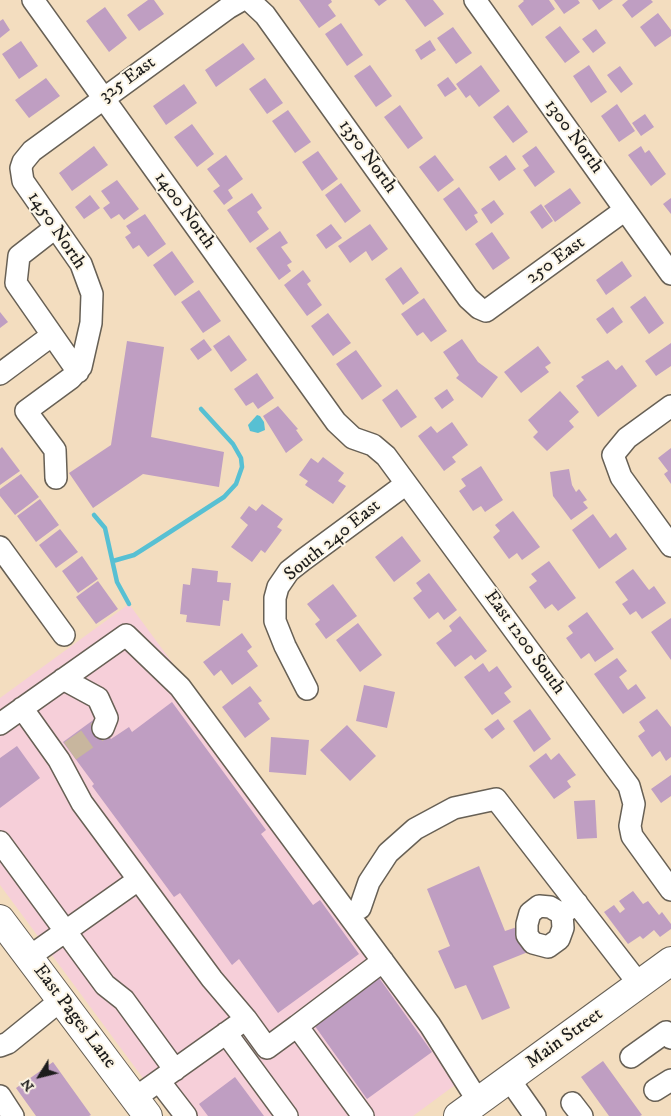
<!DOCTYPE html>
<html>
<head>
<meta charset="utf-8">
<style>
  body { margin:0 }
  #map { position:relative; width:671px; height:1116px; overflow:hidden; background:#f3ddbf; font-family:"IM FELL DW Pica",serif }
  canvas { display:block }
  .north { position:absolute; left:15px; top:1051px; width:50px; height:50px; -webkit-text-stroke:4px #fcf5e5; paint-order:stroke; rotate:234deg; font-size:14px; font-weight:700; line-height:20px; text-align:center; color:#1c1c1c }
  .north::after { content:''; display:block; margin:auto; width:18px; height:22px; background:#1c1c1c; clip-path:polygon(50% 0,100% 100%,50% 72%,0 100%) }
</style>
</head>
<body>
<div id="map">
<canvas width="671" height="1116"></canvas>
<div class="north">N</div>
</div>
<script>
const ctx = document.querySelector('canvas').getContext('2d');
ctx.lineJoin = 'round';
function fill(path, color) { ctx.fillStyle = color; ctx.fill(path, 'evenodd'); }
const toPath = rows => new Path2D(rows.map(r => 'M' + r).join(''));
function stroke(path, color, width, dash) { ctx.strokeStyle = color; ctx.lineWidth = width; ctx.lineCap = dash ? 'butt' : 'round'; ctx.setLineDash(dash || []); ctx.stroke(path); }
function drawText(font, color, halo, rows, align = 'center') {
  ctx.font = font + ' "IM FELL DW Pica",serif'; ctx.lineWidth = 4; ctx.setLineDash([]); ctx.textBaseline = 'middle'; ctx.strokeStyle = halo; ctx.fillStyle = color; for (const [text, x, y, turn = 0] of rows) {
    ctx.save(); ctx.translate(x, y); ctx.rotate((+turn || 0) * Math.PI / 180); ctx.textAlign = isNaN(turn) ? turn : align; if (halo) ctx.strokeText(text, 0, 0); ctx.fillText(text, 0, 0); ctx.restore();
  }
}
const built = toPath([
  [129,604,474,1071,413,1116,171,1116,0,885,0,698]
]);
const water = toPath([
  [257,415,260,416,264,422,265,430,258,433,250,431,248,425]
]);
const stream = toPath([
  [94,515,105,528,117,582,129,604],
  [113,561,134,555,156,541,224,497,236,484,242,467,241,458,233,444,201,409]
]);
const building = toPath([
  [148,0,154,0,164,14,139,31,127,15],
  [299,0,331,0,332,2,328,5,336,16,319,28],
  [374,0,387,0,379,6],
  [405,0,433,0,444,14,425,27],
  [523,0,549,0,555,9,532,26,518,6,524,1],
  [554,0,578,0,580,3,564,14],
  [592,0,613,0,599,10],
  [628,0,651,0,653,2,632,18,622,5],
  [105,7,127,38,109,52,86,21],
  [658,13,671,30,671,36,655,47,640,27],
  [3,19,10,30,0,38,0,21],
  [341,23,363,55,347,66,325,34],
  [560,26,580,52,565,63,545,37],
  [453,27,472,53,456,64,437,38],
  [596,29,606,43,593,53,582,39],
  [430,40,436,50,421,60,415,50],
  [21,41,38,66,19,79,2,54],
  [243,43,255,59,216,87,205,70],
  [370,65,392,96,376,107,354,76],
  [481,65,500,91,479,107,470,95,466,98,456,84],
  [589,65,607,92,591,103,573,76],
  [620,66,633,84,621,93,607,75],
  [448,77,457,89,445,97,437,85],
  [46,78,60,96,29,118,15,100],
  [265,78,283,103,267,114,249,89],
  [184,84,197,103,166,125,153,106],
  [617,104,635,131,619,142,601,116],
  [400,105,423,138,408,149,384,117],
  [508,105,528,132,513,143,493,117],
  [288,110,311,142,295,153,272,121],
  [645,114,654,127,641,136,632,123],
  [192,124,214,154,197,167,174,137],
  [94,146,108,165,72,191,59,173],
  [536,146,555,172,535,187,523,170,529,166,522,156],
  [641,146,645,153,649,150,666,174,651,186,628,155],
  [318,151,338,179,322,191,302,162],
  [226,155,243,179,228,190,233,198,224,205,213,191,220,186,207,169],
  [435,155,454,180,438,192,419,167],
  [506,155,516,169,499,181,489,167],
  [117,180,139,209,124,220,119,214,111,219,103,208,110,203,101,191],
  [341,183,361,211,345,223,325,195],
  [459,187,478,213,474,215,478,222,466,231,443,199],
  [570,188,581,203,555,222,544,206],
  [252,193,262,208,257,212,269,229,250,243,227,210],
  [90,195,100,208,84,219,75,207],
  [671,198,671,214,663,204],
  [494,200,504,214,491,224,481,209],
  [541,204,553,221,542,229,530,212],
  [145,214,166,244,148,257,139,245,133,249,125,237,131,233,126,226],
  [331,224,342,238,326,249,316,235],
  [370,224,388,249,372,261,366,251,350,263,338,246],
  [280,231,288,243,281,247,292,262,287,265,291,271,279,280,256,248],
  [492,232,510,258,493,270,475,244],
  [172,251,194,282,175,296,153,265],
  [622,261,632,276,606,295,596,280],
  [401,267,419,293,403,305,385,279],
  [303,270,311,281,307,284,322,305,307,316,284,285],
  [199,290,221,321,203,333,181,302],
  [645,296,664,323,649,334,630,307],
  [424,298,447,331,431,342,423,332,417,336,401,314],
  [613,307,623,322,607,334,596,319],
  [0,312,8,322,0,328],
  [328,313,351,343,333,356,311,326],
  [229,335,247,360,231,372,213,346],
  [204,339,212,350,198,360,190,349],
  [462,339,478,362,498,377,482,398,456,378,459,375,443,352],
  [127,341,164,347,151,437,224,452,219,487,143,474,93,508,69,473,111,445],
  [671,343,671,366,656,376,645,361],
  [538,346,551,363,545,367,549,372,521,393,504,372],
  [356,350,382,386,362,400,336,364],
  [608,360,616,370,622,365,637,386,598,417,576,386,584,380,581,377],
  [257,373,274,398,258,409,253,402,246,406,234,389],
  [397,389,417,417,401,428,382,400],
  [447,389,454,400,442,409,434,398],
  [560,391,579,412,569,421,574,427,547,451,533,437,538,432,528,420],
  [278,406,298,429,296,430,303,440,286,453,263,416],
  [452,422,468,445,452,457,456,462,444,471,418,436,431,426,437,433],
  [2,447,20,471,0,485,0,449],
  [671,448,671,484,664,474,668,471,658,458],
  [323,457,344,473,338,481,346,486,333,504,305,485,308,481,299,475,311,458,318,463],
  [481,466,503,500,485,512,481,506,473,511,459,491,466,486,461,479],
  [569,469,572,485,576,492,579,489,587,500,583,502,588,508,571,520,553,496,550,472],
  [21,474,39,497,15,515,0,496,0,489],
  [40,499,59,525,36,542,17,516],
  [262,504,283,519,277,527,282,530,265,553,261,550,252,562,231,547,248,525,240,518,249,506,256,511],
  [513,511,540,547,522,560,517,553,509,559,493,537,500,531,495,525],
  [593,514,610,538,616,533,627,549,599,569,572,530],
  [60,529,78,552,56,568,39,545],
  [402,536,421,561,394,582,375,557],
  [82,556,98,579,78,593,62,571],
  [549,561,576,598,558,611,552,604,545,609,529,587,537,581,531,574],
  [192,568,218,571,217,582,231,583,229,601,223,600,220,626,186,622,187,615,180,614,183,584,190,585],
  [633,569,649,590,654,586,666,603,642,619,636,611,630,615,622,604,628,600,615,582],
  [429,573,457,610,444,620,438,612,429,619,413,598,422,591,416,583],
  [98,581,118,609,96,624,76,597],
  [333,584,357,616,326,639,315,624,320,620,307,604],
  [587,612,614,649,595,662,589,653,581,659,566,638,573,633,568,626],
  [460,616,487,651,475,660,471,655,455,667,436,643,452,631,449,626],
  [671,618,671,660,651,632],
  [358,623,382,655,360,672,336,640],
  [242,633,252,647,247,651,258,666,232,685,221,670,214,676,203,662],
  [617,658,627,671,619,677,628,690,636,684,646,698,623,714,594,674],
  [483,663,489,672,497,666,512,687,504,693,511,702,492,715,464,677],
  [364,685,395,692,387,728,356,721],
  [250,686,262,701,258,703,270,719,245,738,222,707],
  [172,702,266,830,261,834,313,905,320,900,359,954,278,1013,239,959,232,965,180,893,174,897,92,786,94,784,63,742,96,718,111,739,129,727,132,732],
  [530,709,551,739,534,752,513,721],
  [657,709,671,727,671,757,666,761,660,751,652,757,638,736,645,731,639,722],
  [498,719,505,729,492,739,484,729],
  [347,725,376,756,350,781,320,750],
  [271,737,309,740,306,775,269,772],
  [17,746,40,778,0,808,0,758],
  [546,753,551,760,559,753,576,775,567,781,571,787,554,799,529,766],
  [671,775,671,796,661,803,651,789],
  [595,800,597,838,577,839,574,801],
  [479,866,505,931,517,927,528,952,493,966,510,1008,482,1020,466,985,455,989,438,951,450,946,427,889],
  [633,891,643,904,648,901,659,915,662,912,671,924,671,929,660,937,654,930,643,939,640,936,628,944,604,912,614,905,620,913,625,909,619,901],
  [377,975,432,1052,367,1099,312,1022],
  [603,1061,642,1115,640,1116,609,1116,581,1077],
  [53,1062,91,1115,89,1116,36,1116,16,1088],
  [235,1077,264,1116,208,1116,199,1104]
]);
const minorTunnel = toPath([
  [70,751,103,728]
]);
const minor = toPath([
  [33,0,336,422,353,438,373,445,386,456,623,778,629,786,634,804,630,826,632,836,671,890],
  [249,0,265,15,468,298,479,308,486,311,625,210],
  [475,0,671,274],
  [55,228,19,256,16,283,78,372],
  [0,374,51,336],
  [671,406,627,438,613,455,621,477,671,546],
  [56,478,55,450,26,411,71,378,81,367,91,323,92,294,81,264,23,181,21,168,23,162,32,151,228,8,242,0],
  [0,547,64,635],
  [63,679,98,698,107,718,103,728],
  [307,689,285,646,275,621,275,598,278,587,289,571,303,560,406,484],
  [22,708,59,760,82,803,212,979,246,1019,267,1048,297,1026,363,1116],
  [0,724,126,635,180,687,430,1025,478,1101],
  [0,842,105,985,124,1000,175,1070],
  [360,908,369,882,388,853,415,829,454,808,496,799,639,984],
  [562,914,550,907,539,906,530,913,527,924,527,935,533,943,548,947,559,939,563,928,562,914,577,903],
  [29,957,138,880],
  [297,1026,383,961],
  [226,1033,287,1116],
  [0,1046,8,1043,61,1000],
  [631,1057,666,1032,671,1038],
  [509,1079,535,1116],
  [159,1081,186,1116],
  [655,1090,671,1080],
  [0,1096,13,1116],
  [135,1098,246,1019],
  [572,1103,582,1116]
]);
const major = toPath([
  [0,919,148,1116],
  [458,1116,671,961]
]);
const streetNames = [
  ["325 East",128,80,-36],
  ["1300 North",573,137,54],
  ["1350 North",367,157,54],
  ["1400 North",184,211,54],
  ["1450 North",56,231,56],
  ["250 East",556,261,-36],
  ["South 240 East",333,541,-39],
  ["East 1200 South",524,643,54],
  ["East Pages Lane",74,1017,53],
  ["Main Street",565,1039,-36]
];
fill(built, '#f6cfd9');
fill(water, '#57c0d3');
stroke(stream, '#57c0d3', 4.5);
fill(building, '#bf9ec2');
stroke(minorTunnel, '#c8b69e', 21, [21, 11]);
stroke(minor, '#676055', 24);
stroke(major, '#676055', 30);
stroke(minor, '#fff', 21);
stroke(major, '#fff', 28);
drawText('19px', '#1c1c1c', '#fcf5e5', streetNames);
</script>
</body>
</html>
